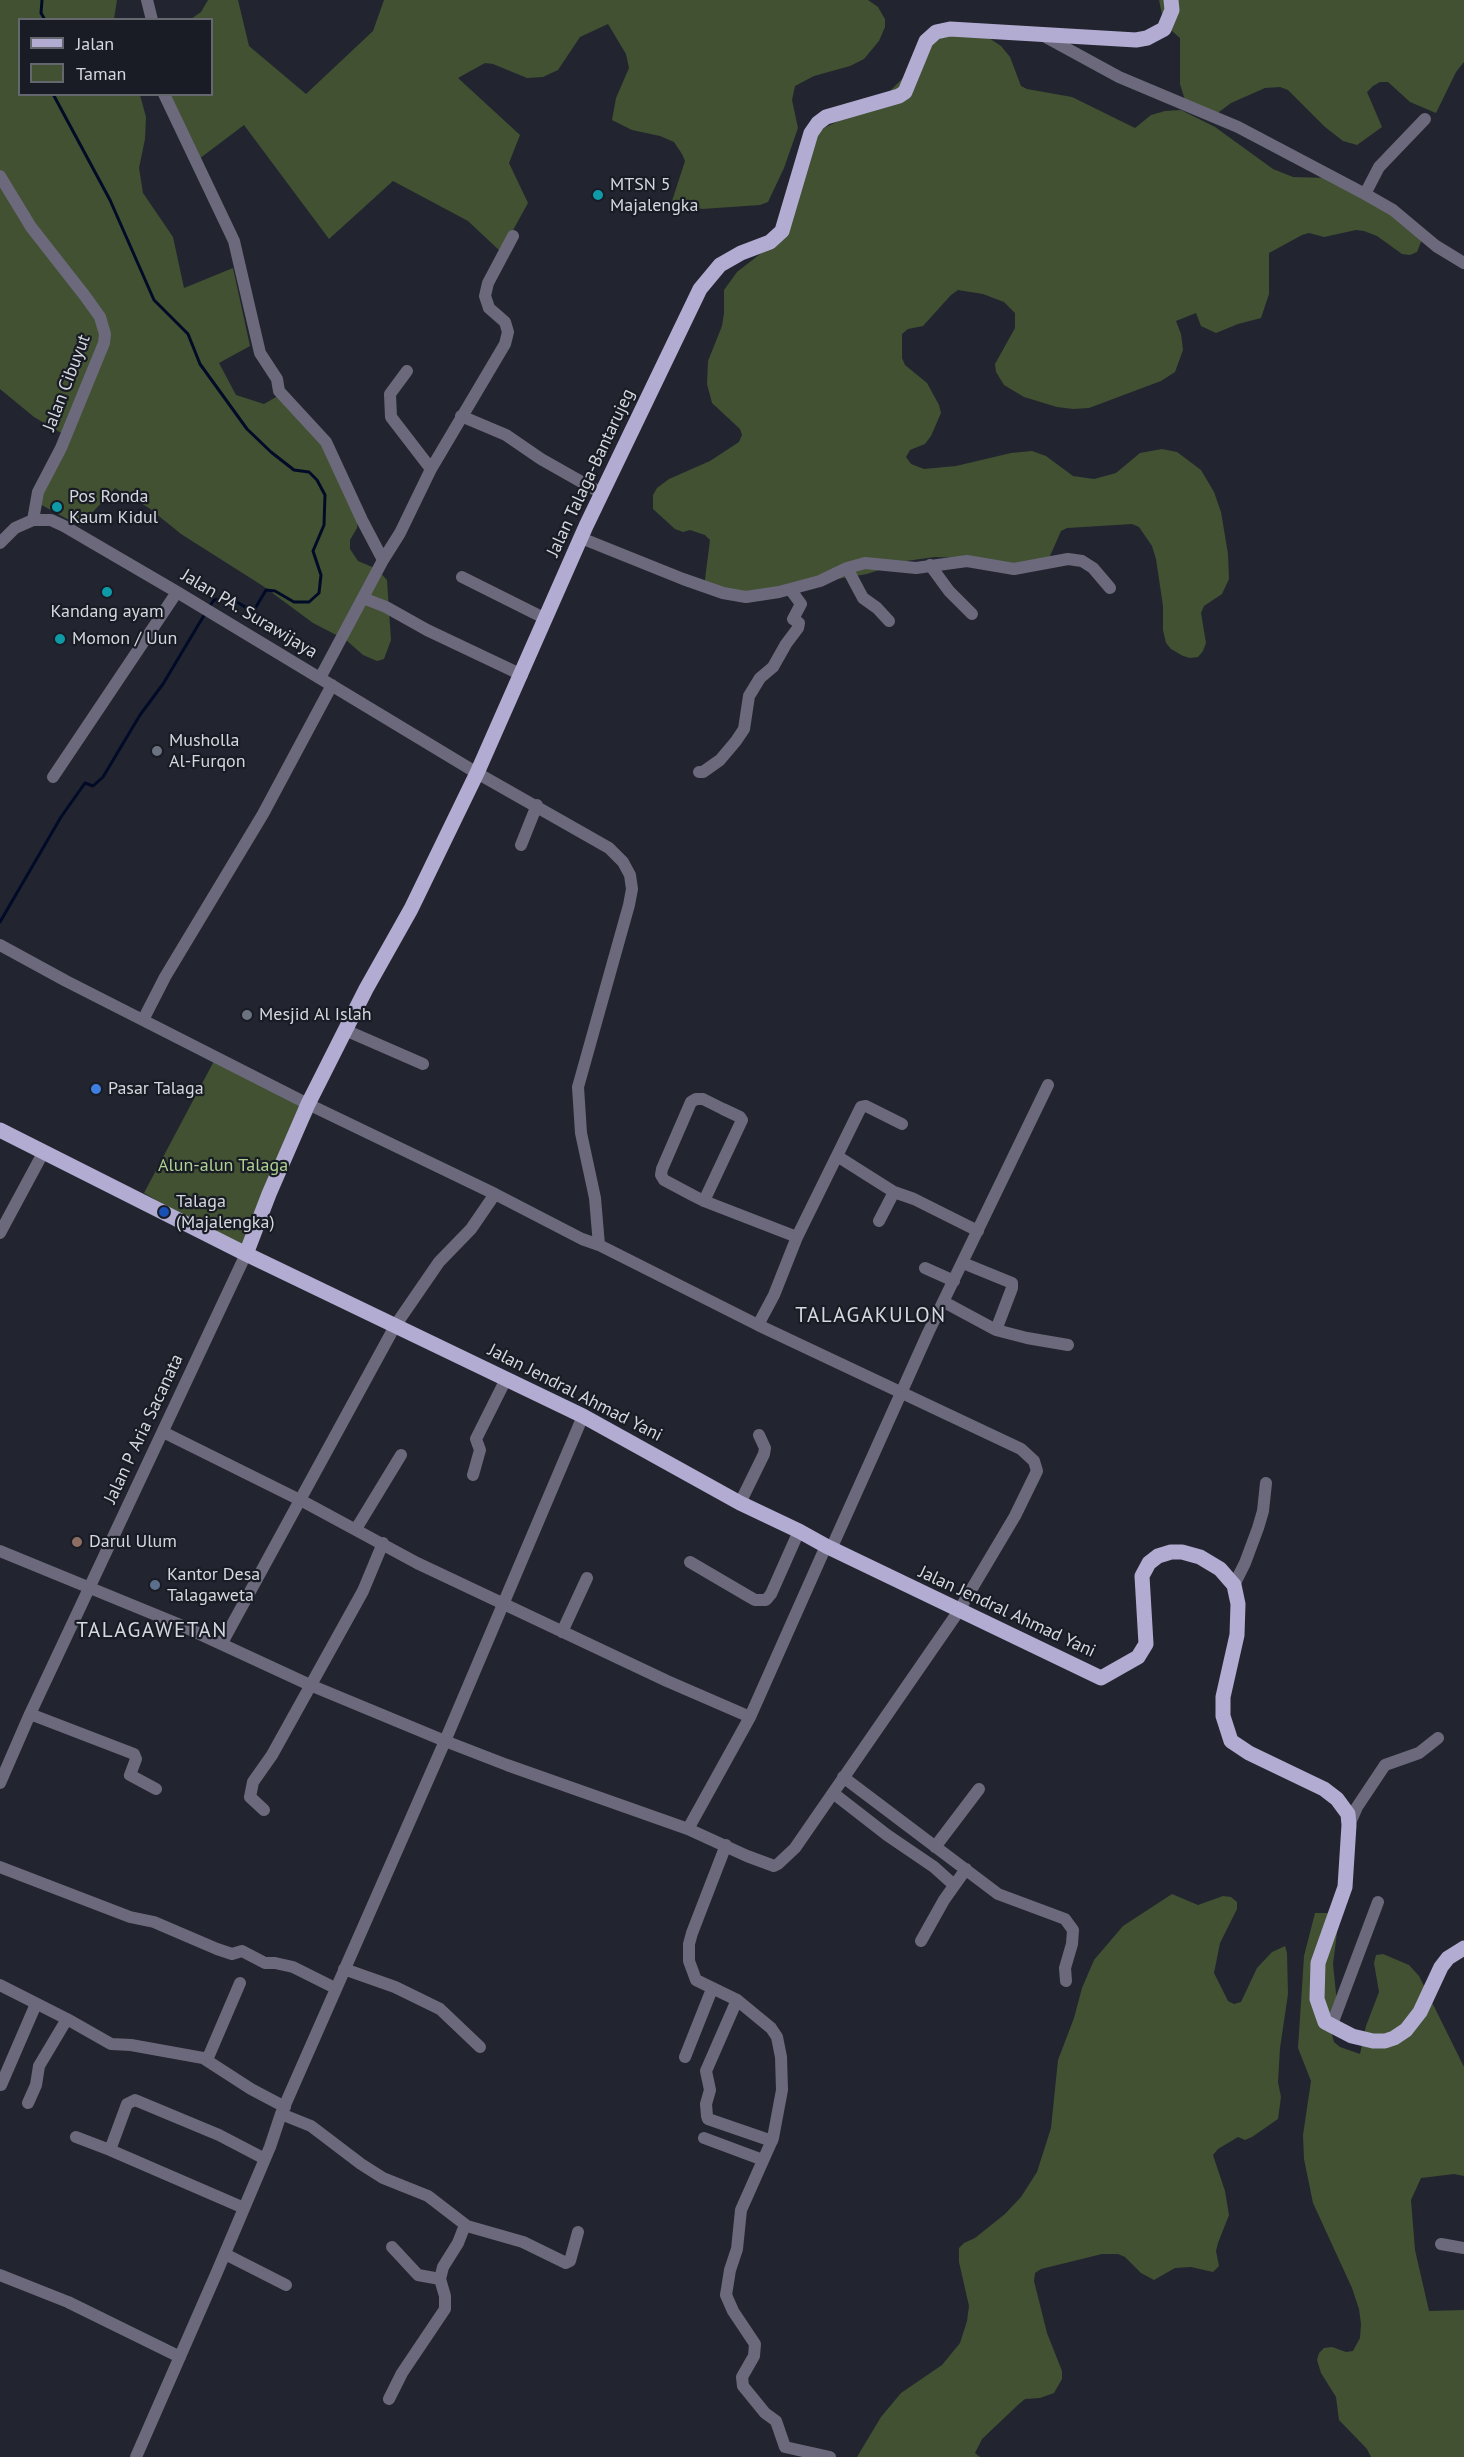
<!DOCTYPE html>
<html>
<head>
<meta charset="utf-8">
<style>
  body { margin:0 }
  #map { position:relative; width:1464px; height:2457px; overflow:hidden; background:#22252f; font-family:"PT Sans",sans-serif }
  canvas { display:block }
  .legend { position:absolute; left:18px; top:18px; width:195px; height:78px; box-sizing:border-box; background:#191c25; border:2px solid #65676f; margin:0; padding:8px 10px; list-style:none; font-size:18px; color:#d6d8df }
  .legend li { display:flex; align-items:center; gap:12px; height:30px }
  .legend b { width:30px; border:2px solid #65676f }
</style>
</head>
<body>
<div id="map">
<canvas width="1464" height="2457"></canvas>
<ul class="legend">
<li><b style="height:8px;background:#b2acd2"></b>Jalan</li>
<li><b style="height:16px;background:#415132"></b>Taman</li>
</ul>
</div>
<script>
const ctx = document.querySelector('canvas').getContext('2d');
ctx.lineJoin = 'round';
function fill(path, color) { ctx.fillStyle = color; ctx.fill(path, 'evenodd'); }
const toPath = rows => new Path2D(rows.map(r => 'M' + r).join(''));
function stroke(path, color, width, dash) { ctx.strokeStyle = color; ctx.lineWidth = width; ctx.lineCap = dash ? 'butt' : 'round'; ctx.setLineDash(dash || []); ctx.stroke(path); }
function drawText(font, color, halo, rows, align = 'center') {
  ctx.font = font + ' "PT Sans",sans-serif'; ctx.lineWidth = 4.5; ctx.setLineDash([]); ctx.textBaseline = 'middle'; ctx.strokeStyle = halo; ctx.fillStyle = color; for (const [text, x, y, turn = 0] of rows) {
    ctx.save(); ctx.translate(x, y); ctx.rotate((+turn || 0) * Math.PI / 180); ctx.textAlign = isNaN(turn) ? turn : align; if (halo) ctx.strokeText(text, 0, 0); ctx.fillText(text, 0, 0); ctx.restore();
  }
}
const green = toPath([
  [0,0,117,0,114,19,20,20,20,94,140,95,146,117,145,139,139,168,143,193,173,237,184,288,233,268,250,346,219,363,236,395,264,404,283,393,317,436,358,520,357,528,350,540,350,549,358,561,377,569,387,580,391,640,384,659,377,661,363,655,346,640,313,623,263,586,181,534,149,508,115,488,80,526,36,502,70,438,34,417,0,389],
  [208,0,238,0,249,46,306,94,373,31,384,0,868,0,878,7,885,19,885,27,879,41,864,59,850,66,814,76,795,86,792,100,798,128,784,168,768,202,760,205,702,209,672,201,685,161,682,154,674,142,660,136,632,130,612,120,616,98,629,68,626,54,608,24,580,37,558,70,543,77,527,78,493,64,485,63,458,78,520,135,509,163,528,203,501,252,468,221,393,181,329,239,244,125,195,162,167,95,212,94,212,20,191,19,201,12],
  [1159,0,1464,0,1464,62,1456,72,1436,113,1410,102,1388,82,1380,82,1373,86,1367,92,1382,127,1357,145,1343,141,1325,127,1288,90,1280,87,1265,88,1231,103,1215,115,1185,100,1180,84,1180,38,1164,24],
  [940,32,983,34,1001,46,1010,57,1021,86,1027,89,1072,97,1135,128,1151,115,1165,111,1181,110,1215,127,1273,169,1293,177,1329,178,1411,220,1423,237,1417,252,1410,255,1402,254,1377,236,1364,231,1356,230,1324,237,1309,233,1302,235,1269,253,1269,294,1261,318,1238,324,1216,333,1201,326,1196,313,1176,321,1181,334,1183,350,1175,372,1161,381,1089,408,1073,409,1057,407,1024,397,1004,385,996,372,995,364,1015,328,1015,313,1004,302,983,294,958,290,951,295,923,326,908,329,902,334,902,358,905,365,927,383,939,405,941,413,931,436,925,444,910,450,906,457,911,464,924,469,956,466,1011,453,1032,451,1046,456,1073,476,1094,479,1116,473,1140,453,1162,449,1177,452,1201,470,1214,492,1221,512,1228,554,1229,579,1222,594,1204,606,1201,613,1206,643,1203,651,1198,657,1190,658,1183,656,1171,649,1166,643,1163,630,1163,606,1156,559,1152,546,1139,527,1132,524,1067,528,1061,531,1046,565,1031,567,968,558,935,557,906,561,867,574,736,596,704,587,710,540,705,535,690,530,683,532,675,529,653,509,653,495,657,488,669,479,710,461,739,442,742,435,740,429,712,403,707,384,708,361,722,326,724,313,724,290,737,272,778,240,809,143,824,128,881,100,907,74],
  [214,1061,315,1109,244,1251,144,1193],
  [1172,1894,1198,1905,1223,1896,1231,1897,1237,1902,1237,1909,1220,1943,1214,1973,1228,2001,1234,2004,1241,2002,1257,1968,1272,1952,1285,1946,1287,1953,1288,1994,1280,2048,1278,2082,1281,2097,1278,2119,1252,2137,1245,2140,1238,2137,1218,2149,1213,2155,1225,2191,1229,2215,1218,2243,1216,2251,1219,2266,1213,2272,1191,2267,1175,2268,1154,2280,1141,2273,1125,2257,1118,2254,1102,2254,1041,2269,1035,2273,1034,2281,1047,2333,1062,2371,1062,2379,1054,2393,1040,2398,1025,2399,1019,2404,982,2439,975,2453,980,2457,857,2457,881,2417,901,2393,942,2365,960,2343,967,2321,969,2306,959,2262,959,2248,964,2243,975,2238,1005,2214,1021,2197,1037,2172,1051,2128,1058,2060,1074,2018,1082,1988,1094,1960,1123,1926],
  [1315,1913,1330,1913,1338,1925,1333,1964,1337,2003,1330,2027,1334,2042,1340,2047,1360,2054,1366,2026,1379,1992,1374,1963,1376,1955,1383,1954,1409,1965,1419,1976,1464,2067,1464,2176,1454,2174,1421,2178,1411,2200,1415,2250,1429,2311,1464,2310,1464,2457,1371,2457,1367,2449,1339,2420,1336,2397,1321,2373,1317,2360,1319,2353,1324,2348,1332,2347,1346,2352,1353,2351,1360,2338,1361,2324,1359,2309,1352,2288,1313,2203,1304,2159,1303,2135,1311,2081,1298,2048,1304,1956]
]);
const stream = toPath([
  [42,0,41,13,45,20],
  [53,94,110,200,154,300,188,334,200,364,247,429,271,452,294,470,309,472,317,480,325,495,324,525,313,551,321,575,319,593,309,602,294,602,275,591,266,590,253,612,229,597,214,600,209,607],
  [0,922,61,817,85,783,93,786,103,777,140,715,163,684,206,612]
]);
const minor = toPath([
  [147,0,152,20],
  [1042,35,1119,77,1238,127,1365,194,1393,210,1436,246,1464,263],
  [164,94,234,241,260,353,277,379,279,391,326,442,362,520,383,560,320,678],
  [0,176,31,227,85,296,100,317,105,334,104,343,61,448,38,492,33,520],
  [1365,194,1379,167,1425,119],
  [407,371,390,394,391,417,431,469,505,344,508,332,505,322,489,308,485,296,488,283,513,236],
  [461,416,506,435,541,459,601,493],
  [581,538,683,579,723,593,746,597,779,592,820,581,847,568,865,563,916,568,967,561,1014,569,1068,559,1082,561,1093,568,1110,588],
  [0,543,15,528,33,520,51,520,64,526,177,592,477,773,609,848,623,862,630,875,632,889,629,905,578,1087,581,1133,595,1198,599,1245],
  [383,560,400,533,431,469],
  [930,565,949,591,972,614],
  [847,568,863,598,877,608,889,621],
  [462,577,546,619],
  [363,598,386,607,427,630,522,675],
  [699,772,703,772,720,760,736,741,744,729,749,696,760,678,773,667,786,644,798,628,799,623,793,619,801,604,790,589],
  [53,777,177,592],
  [521,845,537,805],
  [0,945,66,981,308,1104,495,1194,582,1239,599,1245,758,1325,1021,1449,1034,1461,1037,1471,1015,1516,958,1612,795,1848,778,1864,774,1866,747,1856,688,1829,507,1765,445,1741,310,1685,178,1624,0,1551],
  [143,1020,165,977,263,814,332,685],
  [345,1030,423,1064],
  [837,1156,894,1192,914,1199,978,1231],
  [704,1201,742,1120,740,1117,723,1109,703,1099,696,1099,691,1102,662,1169,661,1175,664,1180,694,1196,704,1201,784,1232,797,1237,774,1295,758,1325],
  [879,1221,894,1192],
  [797,1237,861,1107,866,1106,902,1124],
  [963,1263,1012,1283,1012,1288,996,1330],
  [925,1268,954,1281],
  [944,1302,996,1330,1027,1338,1068,1345],
  [163,1432,306,1503,417,1563,667,1681,750,1717],
  [473,1475,480,1450,476,1439,506,1379],
  [740,1503,764,1454,765,1448,759,1435],
  [356,1529,401,1455],
  [831,1549,928,1333,1048,1085],
  [690,1562,748,1596,755,1600,766,1600,771,1594,799,1531],
  [1234,1585,1245,1563,1258,1528,1263,1511,1266,1483],
  [562,1632,587,1578],
  [222,1643,395,1326,439,1262,471,1229,495,1194],
  [30,1714,134,1754,136,1759,130,1775,156,1789],
  [843,1777,998,1894,1065,1919,1073,1930,1072,1944,1065,1968,1066,1981],
  [0,1783,30,1714,246,1254],
  [833,1793,887,1835,934,1867,954,1885],
  [264,1810,250,1797,253,1782,272,1755,363,1591,383,1543],
  [1349,1825,1357,1807,1385,1765,1419,1753,1438,1738],
  [688,1829,750,1717,826,1546],
  [726,1845,692,1933,689,1944,689,1961,696,1980,737,2000,771,2028,777,2037,781,2057,782,2090,773,2138,741,2210,737,2249,730,2270,726,2295,733,2311,755,2344,754,2356,742,2377,743,2386,765,2413,776,2421,785,2447,830,2457],
  [935,1847,979,1789],
  [0,1867,130,1917,154,1922,217,1949,232,1954,242,1951,265,1963,275,1963,293,1967,335,1988],
  [921,1941,944,1900,966,1869],
  [344,1969,395,1987,440,2009,480,2047],
  [0,1985,67,2019,111,2044,131,2045,203,2058,251,2089,285,2107],
  [737,2000,706,2071,710,2090,706,2104,707,2116,708,2119,772,2141],
  [1331,2027,1378,1902],
  [685,2057,712,1989],
  [207,2060,240,1983],
  [1,2085,36,2004],
  [28,2103,36,2085,39,2066,67,2019],
  [281,2114,311,2126,361,2164,383,2178,428,2196,467,2226,523,2242,566,2263,570,2261,578,2232],
  [76,2137,110,2150,127,2104,135,2100,219,2135,265,2159],
  [704,2138,763,2160],
  [110,2150,244,2208],
  [1441,2244,1464,2248],
  [392,2247,418,2275,440,2279],
  [225,2254,286,2285],
  [0,2275,68,2302,180,2357],
  [389,2399,402,2373,445,2309,445,2296,440,2279,443,2267,458,2243,465,2225],
  [136,2457,217,2272,270,2147,281,2114,445,1741,583,1416]
]);
const tertiary = toPath([
  [0,1233,43,1153]
]);
const primary = toPath([
  [0,1130,246,1254,583,1416,740,1503,799,1531,826,1546,1101,1678,1138,1657,1146,1644,1142,1576,1149,1563,1158,1556,1171,1552,1182,1552,1200,1557,1220,1569,1234,1585,1238,1604,1237,1635,1223,1697,1223,1716,1231,1741,1249,1753,1324,1789,1337,1799,1348,1814,1349,1825,1345,1887,1318,1963,1317,1999,1325,2022,1352,2036,1373,2041,1385,2041,1394,2038,1406,2030,1420,2012,1441,1967,1448,1958,1464,1948],
  [246,1254,269,1194,308,1104,366,989,411,909,477,773,586,526,700,289,720,265,741,253,770,242,782,231,811,133,818,123,826,117,899,96,905,92,926,41,936,32,950,29,1136,40,1147,38,1164,29,1172,10,1171,0]
]);
const markers = [
  [598,195,6,"#0f9aa8"],
  [57,507,6,"#0f9aa8"],
  [107,592,6,"#0f9aa8"],
  [60,639,6,"#0f9aa8"],
  [157,751,6,"#6b7280"],
  [247,1015,6,"#6b7280"],
  [96,1089,6,"#3f7fe0"],
  [164,1212,6,"#1a4fb4"],
  [77,1542,6,"#8d6e63"],
  [155,1585,6,"#5c6f8a"]
];
const poiNames = [
  ["MTSN 5",610,185],
  ["Majalengka",610,206],
  ["Pos Ronda",69,497],
  ["Kaum Kidul",69,518],
  ["Kandang ayam",107,612,"center"],
  ["Momon / Uun",72,639],
  ["Musholla",169,741],
  ["Al-Furqon",169,762],
  ["Mesjid Al Islah",259,1015],
  ["Pasar Talaga",108,1089],
  ["Talaga",176,1202],
  ["(Majalengka)",176,1223],
  ["Darul Ulum",89,1542],
  ["Kantor Desa",167,1575],
  ["Talagaweta",167,1596]
];
const streetNames = [
  ["Jalan Cibuyut",67,383,-69],
  ["Jalan Talaga-Bantarujeg",591,473,-65],
  ["Jalan PA. Surawijaya",249,614,31],
  ["Jalan Jendral Ahmad Yani",575,1393,27],
  ["Jalan P Aria Sacanata",144,1429,-65],
  ["Jalan Jendral Ahmad Yani",1007,1612,25]
];
const parkNames = [
  ["Alun-alun Talaga",223,1166]
];
const quarterNames = [
  ["TALAGAKULON",871,1316],
  ["TALAGAWETAN",152,1631]
];
fill(green, '#415132');
stroke(stream, '#010b28', 3);
stroke(minor, '#6b697b', 12);
stroke(tertiary, '#6b697b', 12);
stroke(primary, '#b2acd2', 15);
for (const [x, y, r, color] of markers) { const dot = new Path2D(); dot.arc(x, y, r, 0, 2 * Math.PI); ctx.fillStyle = color; ctx.fill(dot); stroke(dot, '#191c25', 2); }
drawText('18px', '#d6d8df', '#191c25', poiNames, 'left');
drawText('18px', '#d6d8df', '#191c25', streetNames);
drawText('18px', '#afd191', '#191c25', parkNames);
ctx.letterSpacing = '1.5px';
drawText('21px', '#d6d8df', '#191c25', quarterNames);
ctx.letterSpacing = '0px';
</script>
</body>
</html>
